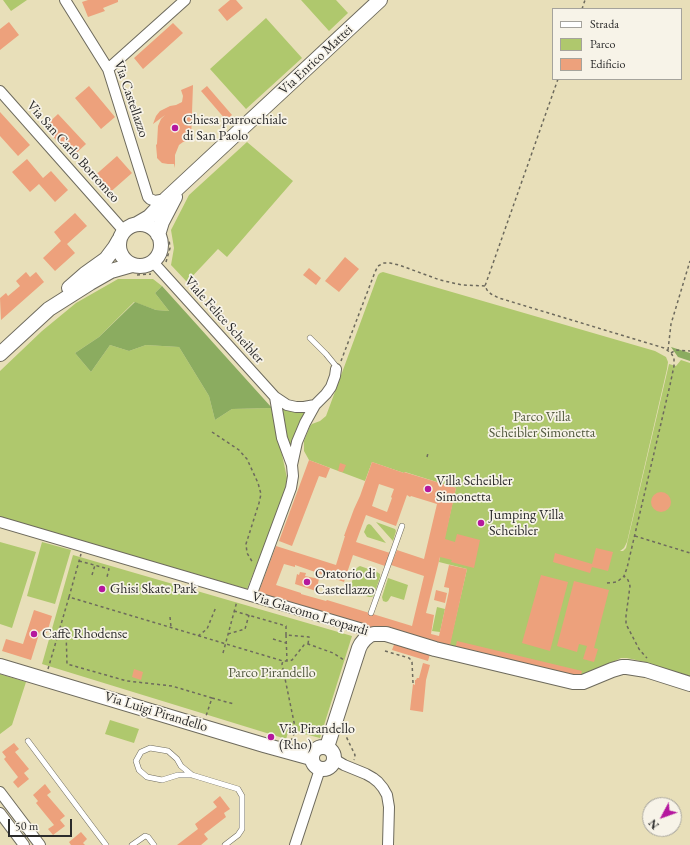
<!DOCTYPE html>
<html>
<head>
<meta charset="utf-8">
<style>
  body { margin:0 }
  #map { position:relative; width:690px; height:845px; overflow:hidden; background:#e8dfb9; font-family:"EB Garamond",serif }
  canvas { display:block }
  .legend { position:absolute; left:552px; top:8px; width:130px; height:72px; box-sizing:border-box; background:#f7f3e8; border:1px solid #a5a39c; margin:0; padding:5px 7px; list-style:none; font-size:12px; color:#2b2b2b }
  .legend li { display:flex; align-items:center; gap:8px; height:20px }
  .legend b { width:20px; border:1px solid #a5a39c }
  .north { position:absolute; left:642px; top:797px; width:40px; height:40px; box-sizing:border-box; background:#f7f3e8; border:1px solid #a5a39c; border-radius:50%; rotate:229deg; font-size:11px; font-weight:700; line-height:16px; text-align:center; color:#2b2b2b }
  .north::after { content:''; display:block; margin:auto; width:14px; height:18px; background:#b5179e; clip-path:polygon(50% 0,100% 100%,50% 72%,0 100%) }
  .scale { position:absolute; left:8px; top:819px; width:64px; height:18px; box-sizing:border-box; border:2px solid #2b2b2b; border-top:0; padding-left:5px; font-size:12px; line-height:14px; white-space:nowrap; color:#2b2b2b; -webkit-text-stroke:3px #f7f3e8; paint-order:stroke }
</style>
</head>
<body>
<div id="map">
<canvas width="690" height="845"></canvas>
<ul class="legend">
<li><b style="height:5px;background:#fff"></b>Strada</li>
<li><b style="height:11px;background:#afc86d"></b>Parco</li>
<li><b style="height:11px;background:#eda17c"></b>Edificio</li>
</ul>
<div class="north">N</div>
<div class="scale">50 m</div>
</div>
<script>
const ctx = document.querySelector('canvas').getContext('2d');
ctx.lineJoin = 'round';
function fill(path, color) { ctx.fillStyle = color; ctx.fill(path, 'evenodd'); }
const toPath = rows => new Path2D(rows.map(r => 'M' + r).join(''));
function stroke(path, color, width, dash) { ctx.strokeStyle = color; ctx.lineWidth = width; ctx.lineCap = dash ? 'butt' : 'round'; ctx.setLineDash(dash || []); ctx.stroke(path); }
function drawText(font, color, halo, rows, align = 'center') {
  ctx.font = font + ' "EB Garamond",serif'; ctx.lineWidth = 3.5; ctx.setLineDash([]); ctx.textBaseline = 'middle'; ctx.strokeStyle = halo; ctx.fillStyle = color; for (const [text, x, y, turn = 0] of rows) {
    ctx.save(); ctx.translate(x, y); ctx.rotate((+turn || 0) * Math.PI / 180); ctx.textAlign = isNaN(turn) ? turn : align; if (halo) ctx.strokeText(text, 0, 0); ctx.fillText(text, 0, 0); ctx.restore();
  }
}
const green = toPath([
  [3,0,27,0,11,11],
  [301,0,336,0,348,13,329,31],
  [266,18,302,58,246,109,210,69],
  [247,142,293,181,227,257,218,249,187,282,171,265,174,248,171,230,189,195],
  [383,272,655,351,666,357,668,362,667,369,627,542,624,548,620,551,623,551,626,548,669,364,676,366,681,360,690,363,690,679,645,662,627,658,621,658,580,678,449,647,467,569,439,562,456,488,405,472,404,473,372,462,365,481,309,460,304,451,304,441,310,426,312,424,320,421,326,416,378,275,380,273],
  [118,279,153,279,162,286,155,293,169,311,156,310,134,302,99,337,75,353,91,372,110,345,129,351,146,345,179,347,209,396,215,420,232,409,272,408,287,478,284,496,247,589,0,517,0,371,42,331,76,303],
  [279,405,311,408,291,456],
  [376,522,395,529,396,531,393,541],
  [369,524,371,525,386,543,367,537,364,532,367,525],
  [0,542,36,552,12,628,0,624],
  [42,542,71,550,55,604,27,596],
  [73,555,352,636,320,738,289,730,286,739,42,664],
  [360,566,377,572,380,574,380,577,374,595,372,597,369,597,350,591,350,588,356,569,358,567],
  [388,578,408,585,404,600,391,596,388,601,386,602,383,601,382,597],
  [437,607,445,609,440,632,432,631],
  [0,674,26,682,12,725,0,734],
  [110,720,139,729,134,743,105,734]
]);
const forest = toPath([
  [162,286,272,408,232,409,215,420,209,396,179,347,146,345,129,351,110,345,91,372,75,353,99,337,135,302,156,310,169,311,155,293],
  [671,347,690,353,690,361,678,357]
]);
const building = toPath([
  [88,0,118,0,118,2,103,8,105,11,88,17,82,2],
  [230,0,236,0,243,8,227,21,218,10],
  [9,22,19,35,0,50,0,29],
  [173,23,183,33,143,69,134,58],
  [193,85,191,140,183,142,179,145,175,155,175,168,174,164,168,164,162,163,157,158,157,156,156,145,157,144,158,126,161,119,165,115,153,124,156,116,160,111,170,106,176,105,182,102,183,96,181,90],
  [89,86,115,117,101,129,75,98],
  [207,86,232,115,226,120,201,91],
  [0,112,30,145,18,156,0,136],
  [58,114,86,144,72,157,44,127],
  [117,156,132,173,107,195,92,178],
  [27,159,43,178,51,171,68,190,55,202,39,184,30,192,12,172],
  [75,213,87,226,67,244,75,253,55,271,43,258,61,241,54,232],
  [345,257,359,269,339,292,325,281],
  [309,268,321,278,316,285,303,275],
  [26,272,30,277,36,272,44,282,1,320,0,298,6,293,8,296,20,286,16,281],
  [309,460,330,468,326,478,319,476,292,546,279,541],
  [372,462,404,473,404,472,456,488,445,539,455,542,457,534,480,540,474,568,451,562,452,560,440,557,426,613,434,615,431,634,439,636,449,591,449,588,444,587,449,565,467,569,449,650,419,642,258,594,276,546,336,565,345,536,344,536,354,509,360,496],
  [379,484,394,489,391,497,392,498,387,512,372,506],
  [407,495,410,497,411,496,437,504,424,559,397,550,391,565,424,576,412,626,327,600,326,601,301,594,301,593,276,585,284,564,295,567,295,565,344,582,353,555,385,566,390,553,356,542,366,515,396,526],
  [340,463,346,465,343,472,338,471],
  '651 502a10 10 0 1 1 20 0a10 10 0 1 1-20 0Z',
  [596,548,613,552,608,571,592,567,590,573,553,562,555,553,592,564],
  [300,572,306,573,305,576,319,579,316,591,295,584,297,574,299,575],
  [541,575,568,582,550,651,522,643],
  [574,581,609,590,594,648,598,649,594,662,583,659,587,646,579,644,577,652,557,646],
  [436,590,447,593,445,603,434,600],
  [34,610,52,616,47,633,40,631,31,660,2,651,6,639,23,644],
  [457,641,582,671,580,678,455,649],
  [395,642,430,654,428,661,392,650],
  [423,663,430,665,426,680,423,712,410,710,413,684,415,685,415,680,416,680,417,678,419,678],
  [134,669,143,672,141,680,132,677],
  [14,743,19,749,15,752,29,769,24,773,29,779,18,788,13,782,18,777,4,759,6,757,2,752],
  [45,784,51,792,47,795,65,816,60,820,65,826,53,835,48,829,54,825,36,803,38,801,33,795],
  [220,796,230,809,224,813,226,817,204,834,208,839,201,845,177,845,198,829,195,824,217,807,213,802],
  [81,832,87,839,83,843,85,845,71,845,69,842]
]);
const path = toPath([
  [582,9,585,0],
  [558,79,485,286,487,290,491,294,499,298,664,348,671,353,674,358,674,366,670,385,627,568,624,576,628,580,630,586,626,616,626,624,639,649,646,657,647,658],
  [166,262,170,248,169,239],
  [137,275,151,274],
  [668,350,671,324,690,261],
  [671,353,676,350,690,351],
  [341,361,375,272,378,266,384,263,390,263,399,265,440,280,462,285,485,286],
  [212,432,239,450,247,459,258,483,261,494,259,503,246,544,247,553,253,563],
  [427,457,428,453],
  [635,536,690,553],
  [79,561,109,569,107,577],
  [92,575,95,565],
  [607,583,617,582,624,576],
  [69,597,81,554],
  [234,611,286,626,286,635,309,637,308,644],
  [170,617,171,627],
  [61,628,66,630,67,664,127,681,172,686,212,698,206,716],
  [228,634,245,629,249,615],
  [286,635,287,661],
  [198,636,207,629,216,607],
  [273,639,286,643],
  [385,651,409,658,411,660,412,662,413,683],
  [223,653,237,601],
  [48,669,69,597,283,661],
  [212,698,234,704],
  [344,732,355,755,354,760],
  [291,741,294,734,295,727,282,664,283,661,289,661,292,660,304,645,308,644,333,653,344,660],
  [328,774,335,771]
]);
const lane = toPath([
  [310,338,326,354,335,365,336,369],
  [371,613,402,526],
  [28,741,106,845],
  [192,775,181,766,177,759,168,751,150,748,141,752,136,761,139,770,147,777,162,780,178,775,192,775,238,789,242,796,242,829,238,835,225,845],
  [132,845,145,836,148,837,154,845]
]);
const street = toPath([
  [65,0,108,69,148,197,150,199,155,201,166,199],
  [108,69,185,0],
  [0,91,124,231],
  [153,262,275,397,282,438,292,465],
  [275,397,287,405,296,407,304,407,315,405],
  [0,522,363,629,367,632,370,635],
  [251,596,291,488,293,476,292,465,297,442,305,423,315,405,326,394,331,387,335,376,336,369],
  [334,759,344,765,366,774,373,778,378,782,383,788,387,795,389,807,388,845],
  [0,792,40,845],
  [0,813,24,845],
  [295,845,320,769]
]);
const secondary = toPath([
  '119 245a21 21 0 1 1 42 0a21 21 0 1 1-42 0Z',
  [137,224,149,217,166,199,380,0],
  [158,235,162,222,175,197],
  [69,288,85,274,106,259,115,247,119,240],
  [0,354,49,309,90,283,111,271,132,265],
  [0,666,264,745,311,758],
  '312 758a11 11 0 1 1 22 0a11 11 0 1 1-22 0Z',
  [327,747,359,648,361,644,365,639,370,635,374,634,386,634,435,649,573,682,583,682,612,670,622,667,627,667,646,670,690,684]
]);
const markers = [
  [175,128,4,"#b5179e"],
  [428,489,4,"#b5179e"],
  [481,523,4,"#b5179e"],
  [307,582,4,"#b5179e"],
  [102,589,4,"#b5179e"],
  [34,634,4,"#b5179e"],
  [271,737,4,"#b5179e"]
];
const streetNames = [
  ["Via Enrico Mattei",316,60,-43],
  ["Via Castellazzo",131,99,71],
  ["Via San Carlo Borromeo",73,152,48],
  ["Viale Felice Scheibler",224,320,48],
  ["Via Giacomo Leopardi",310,614,17],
  ["Via Luigi Pirandello",156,712,17]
];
const poiNames = [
  ["Chiesa parrocchiale",183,120],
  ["di San Paolo",183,136],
  ["Villa Scheibler",436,481],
  ["Simonetta",436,497],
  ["Jumping Villa",489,515],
  ["Scheibler",489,531],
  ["Oratorio di",315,574],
  ["Castellazzo",315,590],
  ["Ghisi Skate Park",110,589],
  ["Caffè Rhodense",42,634],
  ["Via Pirandello",279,729],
  ["(Rho)",279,745]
];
const parkNames = [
  ["Parco Villa",542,417],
  ["Scheibler Simonetta",542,433],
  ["Parco Pirandello",272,673]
];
fill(green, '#afc86d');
fill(forest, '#8bac60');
fill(building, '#eda17c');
stroke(lane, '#6d6a5d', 6);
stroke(street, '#6d6a5d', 12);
stroke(secondary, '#6d6a5d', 16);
stroke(path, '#6d6a5d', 1.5, [3, 3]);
stroke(lane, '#fff', 5);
stroke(street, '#fff', 10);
stroke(secondary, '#fff', 14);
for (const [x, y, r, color] of markers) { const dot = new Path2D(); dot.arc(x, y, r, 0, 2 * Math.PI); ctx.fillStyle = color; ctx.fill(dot); stroke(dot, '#f7f3e8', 1.5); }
drawText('14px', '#2b2b2b', '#f7f3e8', streetNames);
drawText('14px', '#2b2b2b', '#f7f3e8', poiNames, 'left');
drawText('14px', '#535a3f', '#f7f3e8', parkNames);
</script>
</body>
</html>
